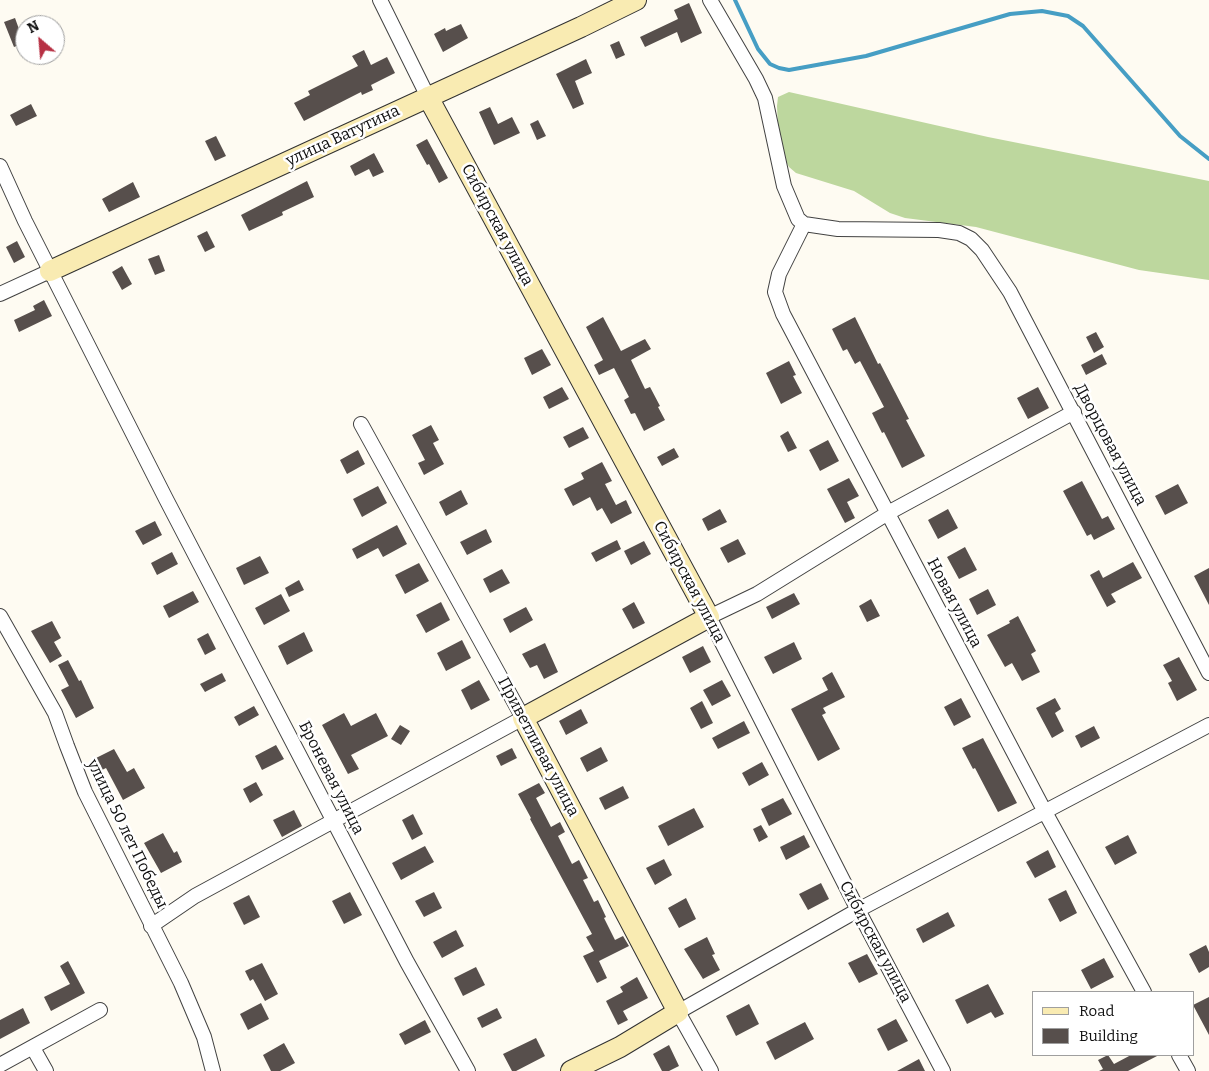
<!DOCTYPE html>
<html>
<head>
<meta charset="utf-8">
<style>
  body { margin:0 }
  #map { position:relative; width:1209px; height:1071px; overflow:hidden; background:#fefbf2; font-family:Bitter,serif }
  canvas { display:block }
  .legend { position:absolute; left:1032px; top:991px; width:162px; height:65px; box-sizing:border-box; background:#fff; border:1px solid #9f9f9f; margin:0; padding:6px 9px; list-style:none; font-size:15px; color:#0f0f0f }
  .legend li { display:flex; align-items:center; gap:10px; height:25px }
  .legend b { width:25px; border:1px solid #9f9f9f }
  .north { position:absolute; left:15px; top:15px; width:50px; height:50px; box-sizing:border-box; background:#fff; border:1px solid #9f9f9f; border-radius:50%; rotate:333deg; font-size:14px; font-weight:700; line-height:20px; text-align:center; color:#0f0f0f }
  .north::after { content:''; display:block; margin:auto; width:18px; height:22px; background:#b73043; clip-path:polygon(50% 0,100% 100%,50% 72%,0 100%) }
</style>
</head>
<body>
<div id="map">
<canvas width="1209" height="1071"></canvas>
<ul class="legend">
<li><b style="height:6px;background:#f9ebb2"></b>Road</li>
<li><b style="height:14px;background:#574f4c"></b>Building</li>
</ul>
<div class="north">N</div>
</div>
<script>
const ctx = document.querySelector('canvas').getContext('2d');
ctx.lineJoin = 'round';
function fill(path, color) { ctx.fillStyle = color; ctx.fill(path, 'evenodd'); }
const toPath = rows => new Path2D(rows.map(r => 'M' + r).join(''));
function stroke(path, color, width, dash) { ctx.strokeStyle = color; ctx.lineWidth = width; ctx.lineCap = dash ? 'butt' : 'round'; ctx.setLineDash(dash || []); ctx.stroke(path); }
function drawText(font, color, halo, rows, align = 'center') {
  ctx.font = font + ' Bitter,serif'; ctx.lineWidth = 5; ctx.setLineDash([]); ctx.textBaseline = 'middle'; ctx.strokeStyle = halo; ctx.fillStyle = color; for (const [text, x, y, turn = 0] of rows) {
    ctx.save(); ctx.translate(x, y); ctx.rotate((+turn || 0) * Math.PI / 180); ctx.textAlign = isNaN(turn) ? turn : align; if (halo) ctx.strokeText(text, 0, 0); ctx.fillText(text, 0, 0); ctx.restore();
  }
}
const forest = toPath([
  [789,92,988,137,1209,181,1209,280,1139,270,976,227,905,218,890,213,854,191,796,173,789,167,784,158,778,128,777,106,778,97]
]);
const stream = toPath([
  [735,0,758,49,770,64,779,68,789,70,866,56,1010,14,1042,11,1068,16,1083,26,1180,136,1209,159]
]);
const building = toPath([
  [689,3,702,33,681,43,677,32,645,47,640,37,678,19,674,10],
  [15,18,24,43,14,47,4,22],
  [461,24,468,38,443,52,434,34,445,28,446,31],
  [619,41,625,55,616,59,610,45],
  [364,50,371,65,387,57,395,73,371,85,373,90,362,95,361,92,304,121,294,103,310,95,308,91,358,66,352,56],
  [586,59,592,73,575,81,584,104,573,109,556,74],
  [31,104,37,116,16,126,10,115],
  [490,107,498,124,512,117,520,133,494,145,479,112],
  [538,120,546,136,537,140,530,124],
  [216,136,226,156,215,161,205,141],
  [427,139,448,178,439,183,429,164,427,165,416,145],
  [374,153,384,172,373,177,369,169,355,176,350,166],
  [307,181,314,197,282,212,283,215,249,231,241,215],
  [133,182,140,197,109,212,102,199],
  [207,231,215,247,205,252,197,236],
  [17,241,25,257,14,263,6,247],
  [159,255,165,271,155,275,148,259],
  [122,266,132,284,122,290,112,272],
  [44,300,52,316,19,332,14,320,35,310,33,306],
  [603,317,621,351,645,339,651,349,631,360,645,389,650,387,660,406,658,407,665,420,644,431,635,413,631,414,624,400,629,397,614,368,599,375,594,365,603,360,586,327],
  [855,317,878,364,880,363,909,419,906,420,925,456,902,468,884,432,882,433,872,413,884,407,860,361,855,364,847,349,843,351,832,329],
  [1096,332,1104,347,1094,353,1086,337],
  [542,349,551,365,532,375,524,358],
  [1102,354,1107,364,1086,375,1081,365],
  [789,361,796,375,793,376,802,393,781,404,766,373],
  [562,387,569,399,549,409,543,397],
  [1038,387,1049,408,1028,419,1017,398],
  [431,425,439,440,433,443,444,464,424,475,418,463,425,460,412,435],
  [583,427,589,438,569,448,563,437],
  [788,431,797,448,788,452,780,436],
  [828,440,839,461,820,471,809,450],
  [674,448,679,457,662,466,657,457],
  [358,450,365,464,347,474,340,460],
  [602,462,612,481,605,484,616,505,626,500,632,513,611,524,602,508,597,511,590,497,573,506,564,489,584,479,581,473],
  [849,478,859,496,847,502,855,518,845,523,827,489],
  [1082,481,1102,519,1108,516,1115,529,1094,540,1091,534,1087,536,1063,491],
  [1178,484,1188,503,1165,515,1155,496],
  [378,486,387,503,362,517,353,499],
  [461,490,468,504,446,516,439,502],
  [720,509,727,522,708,531,702,519],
  [948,509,958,528,938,539,928,520],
  [155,521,162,535,143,545,135,531],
  [397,525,407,544,383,557,378,548,357,559,352,549],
  [486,529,492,542,467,555,460,542],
  [738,539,746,554,728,563,720,548],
  [617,540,621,549,596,562,591,553],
  [644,541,651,554,631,565,624,551],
  [965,547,977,570,959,579,947,557],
  [172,552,178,564,157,575,151,563],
  [260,556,269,573,244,585,236,568],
  [1133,562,1142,578,1111,594,1116,602,1107,607,1090,575,1099,570,1103,578],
  [419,563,429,581,405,594,395,575],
  [1209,568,1209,605,1194,576],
  [502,569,510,583,490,593,483,579],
  [299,580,304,590,289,597,285,588],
  [988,589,996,605,977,615,969,599],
  [193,591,199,602,169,618,163,606],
  [794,593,800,604,772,619,766,607],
  [281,594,290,611,264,625,255,608],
  [871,599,880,616,867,622,859,606],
  [441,602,450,620,426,633,416,615],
  [634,602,645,623,633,629,622,609],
  [526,607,533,620,510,633,503,619],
  [1018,616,1036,651,1031,654,1040,672,1022,681,1012,663,1005,667,987,635,1010,623,1009,621],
  [52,621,61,638,54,642,62,656,50,663,31,631],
  [304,632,313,651,287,665,278,646],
  [208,633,216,649,205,655,197,639],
  [462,640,471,658,446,671,437,653],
  [794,642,802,659,773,674,764,657],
  [545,643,558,672,544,679,537,665,530,668,522,654],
  [703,646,711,662,690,673,682,657],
  [1179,657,1197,690,1177,701,1168,683,1172,681,1163,665],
  [68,660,79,681,81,680,94,708,76,718,61,690,69,686,58,665],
  [832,672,845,697,823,708,826,713,822,715,840,749,818,761,791,709,828,690,822,678],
  [222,673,226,681,205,692,200,684],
  [479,680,490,700,471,710,461,690],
  [722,680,731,696,712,706,703,690],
  [961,698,971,717,954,726,944,707],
  [1055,698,1061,709,1055,713,1064,731,1052,738,1036,708],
  [702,701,713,723,701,729,690,708],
  [254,706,259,715,239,726,234,717],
  [581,709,588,723,566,735,559,721],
  [344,713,351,726,376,713,388,736,351,755,359,769,348,774,322,725],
  [744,721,750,733,718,749,712,738],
  [400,725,410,731,401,745,391,739],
  [1094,726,1100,738,1081,748,1075,736],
  [983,738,1017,803,998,812,975,768,973,769,962,748],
  [276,745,284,759,262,770,255,756],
  [601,747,608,761,587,772,580,758],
  [512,748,517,758,501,766,496,756],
  [114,749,127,772,134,768,145,788,123,800,106,768,102,770,96,758],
  [762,762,769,775,749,786,742,773],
  [256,782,263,795,250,803,243,789],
  [539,783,545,793,536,798,551,827,560,822,565,832,558,836,572,864,579,860,588,878,583,880,594,902,598,900,606,917,604,918,615,940,623,936,629,946,599,961,607,978,597,983,583,956,594,951,586,937,592,934,530,819,531,818,518,794],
  [623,786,629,798,605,810,599,798],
  [783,798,792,814,769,826,761,809],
  [694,808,704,827,668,846,658,826],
  [294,810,302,826,282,837,273,820],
  [413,814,423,834,412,840,402,820],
  [761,825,768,837,759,842,753,829],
  [163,833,174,853,177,851,182,862,161,873,144,843],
  [804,835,810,847,786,860,780,847],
  [1128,835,1137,853,1115,865,1105,847],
  [425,846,434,862,401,880,392,863],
  [1048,850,1056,867,1035,878,1026,862],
  [664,859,672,875,655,885,646,868],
  [821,883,829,899,808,910,799,894],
  [1066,890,1077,913,1060,922,1048,899],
  [350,892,362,915,344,924,332,901],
  [434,892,442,908,424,917,415,901],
  [249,895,260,917,244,925,233,903],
  [686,898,696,919,679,928,668,908],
  [948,912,955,926,923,943,916,929],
  [456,930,464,946,442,958,433,942],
  [707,937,715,954,712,955,720,970,703,979,684,949],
  [1206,945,1209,952,1209,967,1199,973,1189,954],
  [867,954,878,974,859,983,848,963],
  [1104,958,1114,977,1091,989,1081,970],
  [68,961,85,993,51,1011,44,997,70,984,60,966],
  [262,963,278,994,265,1001,253,979,250,981,245,971],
  [476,967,485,985,463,996,454,978],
  [637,977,648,998,623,1011,628,1020,618,1025,606,1001,623,992,620,987],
  [988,984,1004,1014,995,1018,991,1012,967,1024,955,1000],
  [1209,997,1209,1035,1193,1005],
  [261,1003,269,1019,248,1030,240,1014],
  [749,1004,759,1024,736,1036,726,1016],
  [23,1008,30,1023,0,1039,0,1020],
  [497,1008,502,1018,482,1028,477,1018],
  [896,1019,908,1041,888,1051,877,1029],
  [425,1020,431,1032,405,1045,399,1034],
  [805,1022,814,1039,775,1060,766,1042],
  [536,1038,545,1056,516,1071,512,1071,503,1054],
  [284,1043,295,1063,280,1071,271,1071,263,1055],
  [669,1045,679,1066,669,1071,662,1071,653,1054],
  [1108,1055,1114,1064,1131,1055,1159,1055,1128,1071,1099,1071,1103,1069,1098,1060],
  [919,1059,925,1071,897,1071]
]);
const street = toPath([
  [380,0,428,97],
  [710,0,756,79,765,98,784,186,798,219,804,224,838,229,939,230,959,233,971,239,982,250,1010,292,1209,673],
  [0,166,25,221,166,499,407,962,468,1071],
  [804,224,779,274,775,292,783,314,1045,812,1144,992],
  [0,294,50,271],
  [0,616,55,713,67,746,85,792,181,983,204,1037,213,1071],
  [151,926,195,896,523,718,361,424],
  [33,1048,46,1071],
  [1179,1055,1188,1071],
  [0,1065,100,1010],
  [711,1071,678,1012,858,910,1209,725],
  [943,1071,858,910,709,617,757,594,888,513,1074,412]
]);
const secondary = toPath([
  [428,97,709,617,523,718,678,1012,620,1047,571,1071],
  [50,271,581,27,636,0]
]);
const streetNames = [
  ["улица Ватутина",343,136,-25],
  ["Сибирская улица",497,225,62],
  ["Дворцовая улица",1110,445,62],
  ["Сибирская улица",689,582,62],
  ["Новая улица",954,603,62],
  ["Приветливая улица",538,747,62],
  ["Броневая улица",331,778,63],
  ["улица 50 лет Победы",127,834,64],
  ["Сибирская улица",875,942,62]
];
fill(forest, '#bdd79e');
stroke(stream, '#469ec4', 4);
fill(building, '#574f4c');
stroke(street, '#424242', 16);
stroke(secondary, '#313131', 22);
stroke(street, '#fff', 14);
stroke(secondary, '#f9ebb2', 20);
drawText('16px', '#0f0f0f', '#fff', streetNames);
</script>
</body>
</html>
